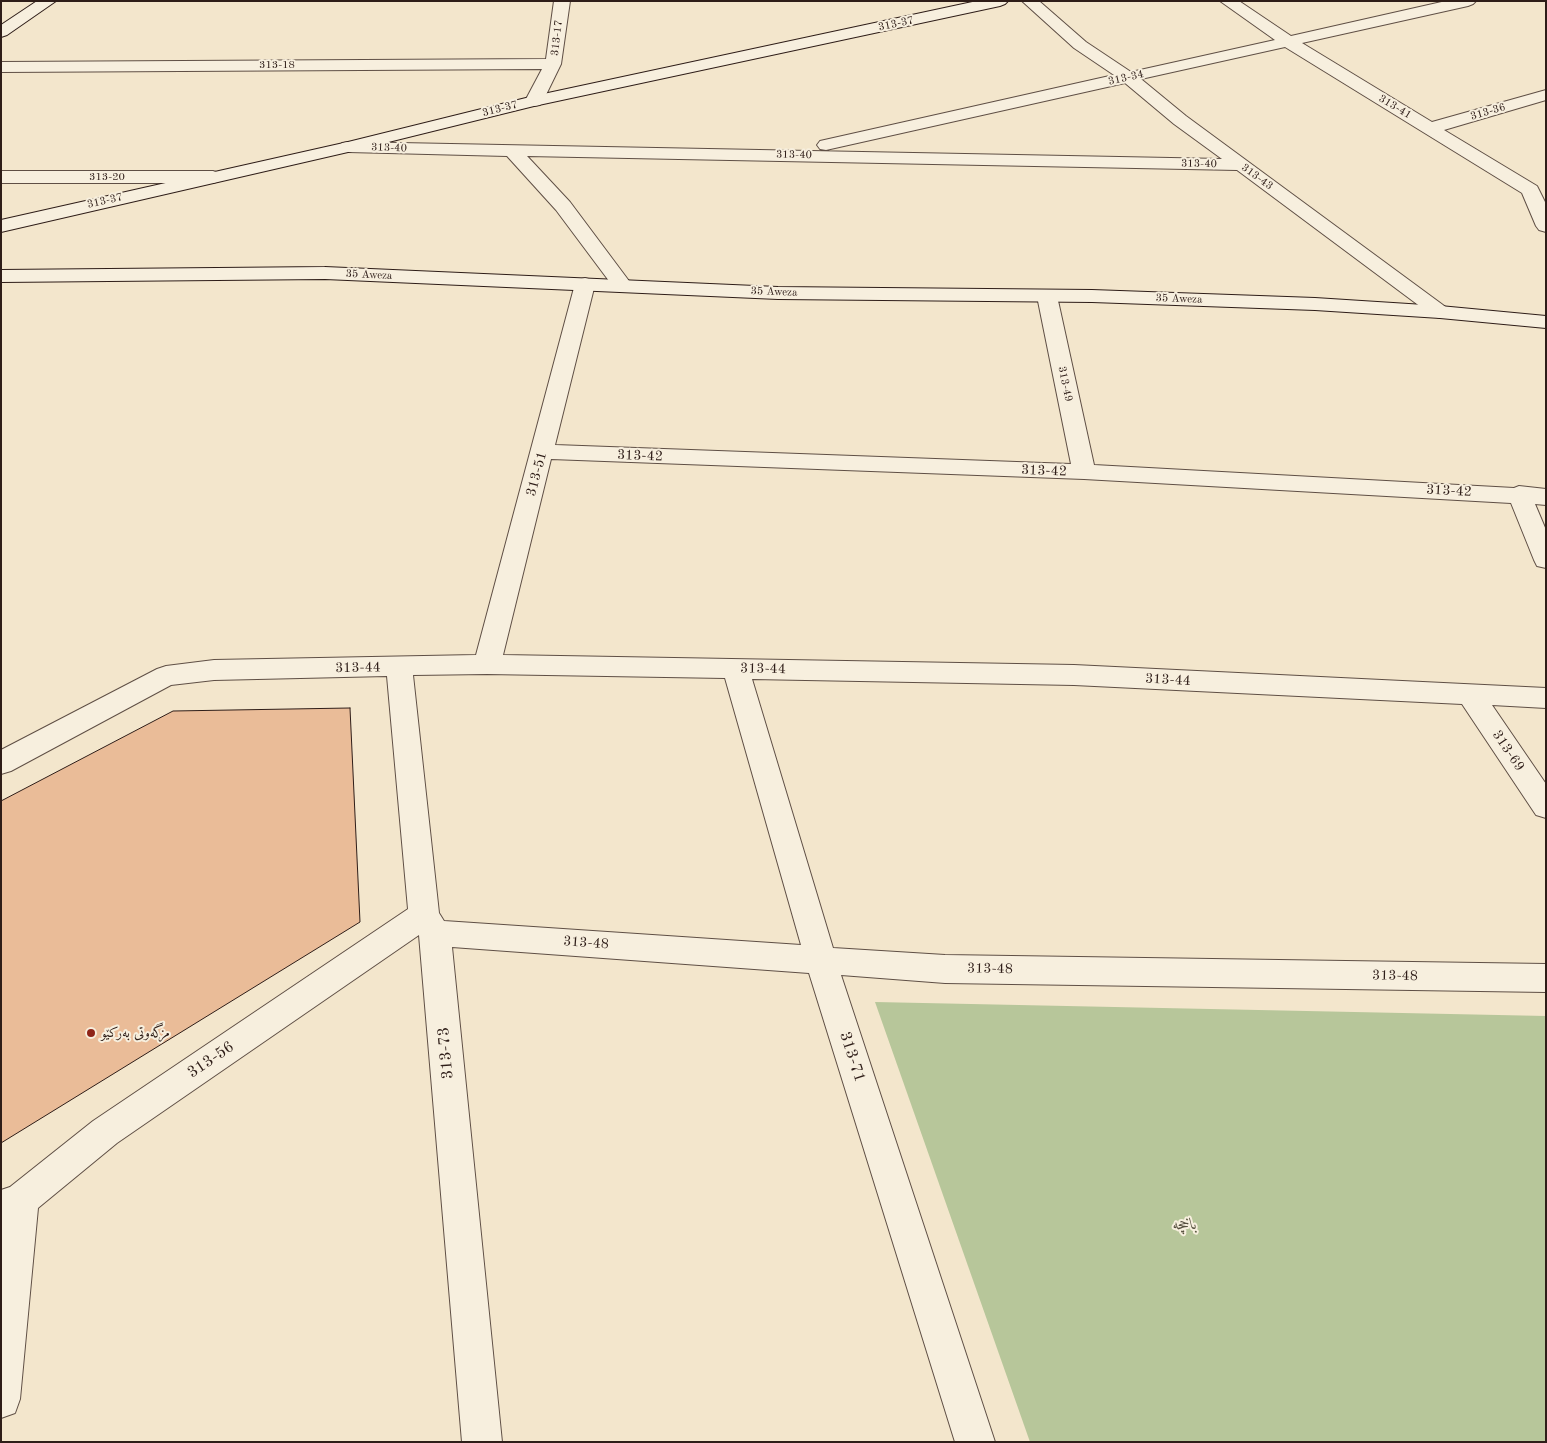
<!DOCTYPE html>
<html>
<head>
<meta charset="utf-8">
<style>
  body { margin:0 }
  #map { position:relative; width:1547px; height:1443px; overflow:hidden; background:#f3e6cc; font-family:"Old Standard TT",serif }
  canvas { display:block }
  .frame { position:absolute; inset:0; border:2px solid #2e1d18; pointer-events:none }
</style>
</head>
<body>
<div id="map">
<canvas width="1547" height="1443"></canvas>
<div class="frame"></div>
</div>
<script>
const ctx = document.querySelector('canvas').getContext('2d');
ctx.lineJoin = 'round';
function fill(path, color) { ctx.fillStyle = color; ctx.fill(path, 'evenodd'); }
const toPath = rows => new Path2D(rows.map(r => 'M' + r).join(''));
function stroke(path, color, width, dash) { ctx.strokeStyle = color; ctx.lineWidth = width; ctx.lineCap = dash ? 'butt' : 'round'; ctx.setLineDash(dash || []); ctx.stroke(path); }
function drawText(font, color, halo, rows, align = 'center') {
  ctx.font = font + ' "Old Standard TT",Amiri,serif'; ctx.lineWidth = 4; ctx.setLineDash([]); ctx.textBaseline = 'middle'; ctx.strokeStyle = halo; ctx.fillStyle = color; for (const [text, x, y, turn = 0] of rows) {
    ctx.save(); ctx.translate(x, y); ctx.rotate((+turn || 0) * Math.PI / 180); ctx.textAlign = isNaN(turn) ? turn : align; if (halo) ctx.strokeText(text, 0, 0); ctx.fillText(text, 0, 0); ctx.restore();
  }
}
const green = toPath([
  [875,1002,1546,1016,1546,1442,1030,1442]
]);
const building = toPath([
  [350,708,360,922,1,1143,1,801,173,711,350,708]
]);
const street = toPath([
  [554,1,570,1,561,64,543,101,540,105,534,106,528,105,525,101,542,69,1,72,1,62,546,59,554,1],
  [1022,1,1039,1,1086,42,1131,72,1275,40,1220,1,1239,1,1291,36,1446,1,1476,1,1473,4,1468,6,1302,43,1432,122,1546,90,1546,100,1444,130,1537,186,1546,204,1546,232,1539,230,1536,226,1522,193,1285,47,1141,79,1186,116,1447,308,1450,312,1447,316,1440,318,1433,316,1237,170,527,156,570,202,629,281,632,285,629,289,622,291,615,289,556,210,507,156,348,152,342,151,339,147,342,143,348,142,1222,159,1174,124,1125,83,826,150,820,149,817,145,820,141,1114,75,1074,48,1022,1],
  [1,171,213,171,219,173,222,177,219,181,213,183,1,183,1,171],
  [585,278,592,280,595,284,555,445,1071,464,1037,296,1040,292,1047,290,1054,292,1057,296,1094,465,1514,488,1519,486,1546,489,1546,505,1535,504,1546,530,1546,568,1537,566,1534,560,1511,503,1084,479,551,459,503,655,1074,665,1546,688,1546,708,1492,705,1546,784,1546,818,1536,815,1462,704,1074,685,752,679,833,948,945,955,1546,964,1546,992,945,983,841,975,995,1442,955,1442,809,973,452,947,502,1442,462,1442,419,935,117,1143,38,1208,20,1399,15,1413,1,1418,1,1190,10,1187,93,1121,408,909,387,676,214,680,171,685,11,771,1,774,1,750,157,669,166,666,214,660,476,655,575,284,578,280,585,278],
  [487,674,725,678,801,945,444,921,439,913,413,675,487,674]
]);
const secondary = toPath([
  [37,1,56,1,7,35,1,37,1,25,37,1],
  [977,1,1008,1,1005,4,1000,6,534,106,348,152,1,232,1,220,348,142,534,96,977,1],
  [325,267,778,287,1092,290,1315,298,1440,306,1546,316,1546,328,1440,318,1315,310,1092,302,778,299,325,279,1,282,1,270,325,267]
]);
const markers = [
  [91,1033,5,"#8f2418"]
];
const farStreetnames = [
  ["313-37",896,24,-12],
  ["313-17",557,38,-83],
  ["313-18",277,65],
  ["313-34",1126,78,-13],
  ["313-41",1395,107,31],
  ["313-37",500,109,-14],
  ["313-36",1488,112,-16],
  ["313-40",389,148,2],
  ["313-40",794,155,1],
  ["313-40",1199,164,1],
  ["313-20",107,177],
  ["313-43",1257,177,36],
  ["313-37",105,201,-13],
  ["35 Aweza",369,275,3],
  ["35 Aweza",774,292,2],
  ["35 Aweza",1179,299,2],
  ["313-49",1065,384,78]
];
const streetNames = [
  ["313-42",640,456,2],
  ["313-42",1044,471,2],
  ["313-51",537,474,-75],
  ["313-42",1449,491,3],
  ["313-44",358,668,-1],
  ["313-44",763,669,1],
  ["313-44",1168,680,3],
  ["313-69",1508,751,56],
  ["313-48",586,943,4],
  ["313-48",990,969,1],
  ["313-48",1395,976,1]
];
const poiNames = [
  ["مزگەوتی بەرکێو",101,1033]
];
const nearStreetnames = [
  ["313-73",446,1053,-95],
  ["313-71",852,1057,72],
  ["313-56",211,1060,-34]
];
const nearParknames = [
  ["باخچە",1185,1225]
];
fill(green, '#b7c69a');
fill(building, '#eabc98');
stroke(building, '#2e1d18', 1);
stroke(street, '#5f4f45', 2);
stroke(secondary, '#2e1d18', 2);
fill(street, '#f7efde');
fill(secondary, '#f7efde');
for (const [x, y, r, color] of markers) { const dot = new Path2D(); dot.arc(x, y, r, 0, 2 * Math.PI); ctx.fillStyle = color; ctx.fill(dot); stroke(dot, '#f7efde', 2); }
drawText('11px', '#2e1d18', '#f7efde', farStreetnames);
drawText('14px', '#2e1d18', '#f7efde', streetNames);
drawText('14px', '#2e1d18', '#f7efde', poiNames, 'left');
drawText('16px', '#2e1d18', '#f7efde', nearStreetnames);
drawText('italic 16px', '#57503f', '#f7efde', nearParknames);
</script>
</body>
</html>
